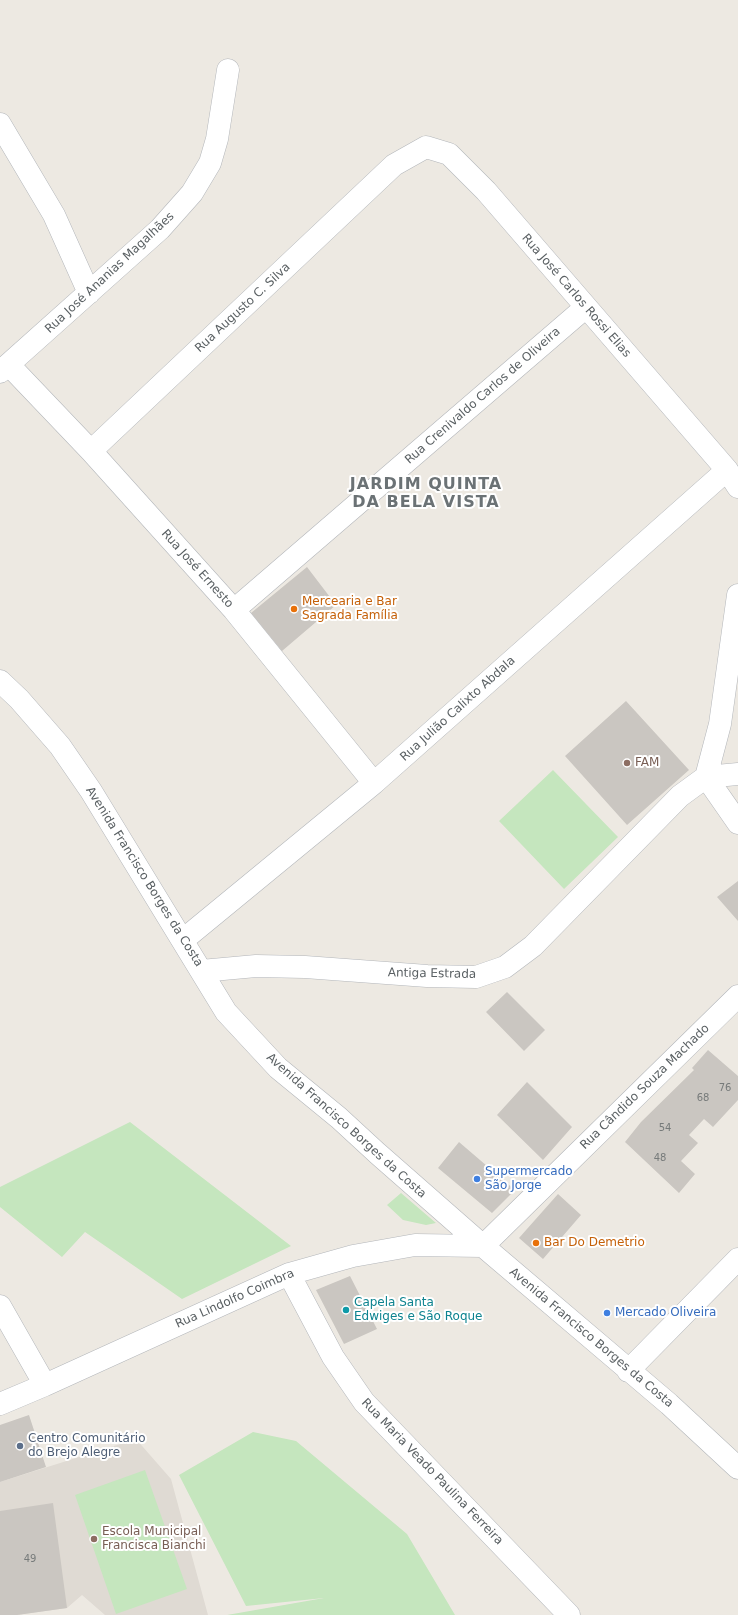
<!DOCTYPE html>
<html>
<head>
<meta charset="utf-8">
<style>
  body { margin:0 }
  canvas { display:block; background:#ede9e2 }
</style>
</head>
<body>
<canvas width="738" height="1615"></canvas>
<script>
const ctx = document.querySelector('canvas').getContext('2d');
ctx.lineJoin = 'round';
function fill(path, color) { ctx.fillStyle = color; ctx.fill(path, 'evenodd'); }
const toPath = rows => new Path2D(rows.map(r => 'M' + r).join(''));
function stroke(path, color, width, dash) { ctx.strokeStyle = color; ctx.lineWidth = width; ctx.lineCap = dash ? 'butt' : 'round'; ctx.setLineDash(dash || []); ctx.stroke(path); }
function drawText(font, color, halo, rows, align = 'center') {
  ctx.font = font + ' "DejaVu Sans",sans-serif'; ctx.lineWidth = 4; ctx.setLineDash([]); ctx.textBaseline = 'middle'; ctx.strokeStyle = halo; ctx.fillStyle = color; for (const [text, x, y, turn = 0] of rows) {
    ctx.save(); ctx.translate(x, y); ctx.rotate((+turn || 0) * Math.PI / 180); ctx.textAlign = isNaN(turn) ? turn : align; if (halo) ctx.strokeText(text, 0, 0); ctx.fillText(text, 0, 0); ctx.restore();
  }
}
const education = toPath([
  [136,1439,171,1479,208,1615,105,1615,82,1595,67,1608,17,1615,0,1615,0,1482]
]);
const green = toPath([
  [553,770,618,837,564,889,499,821],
  [130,1122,291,1246,182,1299,85,1232,62,1257,0,1207,0,1187],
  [401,1193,436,1223,426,1225,403,1220,387,1205],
  [253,1432,296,1441,407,1534,455,1615,227,1615,324,1598,246,1606,179,1475],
  [145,1470,187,1589,116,1614,75,1495]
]);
const building = toPath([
  [307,567,336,605,282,651,251,613],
  [626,701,689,770,627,825,565,756],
  [738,881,738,921,717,897],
  [507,992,545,1030,524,1051,486,1012],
  [708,1050,738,1076,738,1100,713,1127,704,1119,689,1135,698,1143,681,1161,695,1174,679,1193,625,1142,641,1122,694,1070,698,1074,692,1068],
  [527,1082,572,1127,543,1160,497,1115],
  [459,1142,515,1190,492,1213,438,1168],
  [558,1194,581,1215,543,1259,519,1238],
  [350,1276,377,1329,344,1344,316,1290],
  [29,1415,46,1467,0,1482,0,1425],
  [53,1503,67,1608,17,1615,0,1615,0,1511]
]);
const minor = toPath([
  [0,124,54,215,89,293],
  [9,365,91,451,234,610,374,783],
  [0,372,160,229,192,193,210,163,217,139,228,70],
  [91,451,394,165,426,147,449,154,486,191,727,470,738,487],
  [234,610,586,307],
  [0,681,19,699,60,746,91,791,226,1012,278,1068,339,1118,377,1153,483,1246,669,1404,738,1468],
  [706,777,720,724,738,595],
  [706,777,738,823],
  [183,940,374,783,727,470],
  [201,971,256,966,305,967,427,976,476,977,505,967,533,946,680,796,706,777,738,774],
  [289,1274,333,1357,364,1402,569,1615],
  [0,1306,45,1385],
  [628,1371,738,1259],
  [0,1404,45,1385,289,1274,353,1256,415,1245,483,1246,738,996]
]);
const markers = [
  [294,609,4,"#e8710a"],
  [627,763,4,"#8d6e63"],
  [477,1179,4,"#3f7fe0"],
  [536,1243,4,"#e8710a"],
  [346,1310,4,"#0f9aa8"],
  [607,1313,4,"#3f7fe0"],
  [20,1446,4,"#5c6f8a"],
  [94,1539,4,"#8d6e63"]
];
const numberNames = [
  ["76",725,1088],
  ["68",703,1098],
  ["54",665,1128],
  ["48",660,1158],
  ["49",30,1559]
];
const streetNames = [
  ["Rua José Ananias Magalhães",110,273,-43],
  ["Rua José Carlos Rossi Elias",576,296,49],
  ["Rua Augusto C. Silva",243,308,-43],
  ["Rua Crenivaldo Carlos de Oliveira",483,396,-41],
  ["Rua José Ernesto",197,569,48],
  ["Rua Julião Calixto Abdala",458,709,-42],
  ["Avenida Francisco Borges da Costa",144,877,58],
  ["Antiga Estrada",432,974,1],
  ["Rua Cândido Souza Machado",645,1087,-44],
  ["Avenida Francisco Borges da Costa",346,1126,42],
  ["Rua Lindolfo Coimbra",235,1299,-24],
  ["Avenida Francisco Borges da Costa",591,1338,40],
  ["Rua Maria Veado Paulina Ferreira",432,1472,46]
];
const foodNames = [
  ["Mercearia e Bar",302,602],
  ["Sagrada Família",302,616],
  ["Bar Do Demetrio",544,1243]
];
const educationNames = [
  ["FAM",635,763],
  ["Escola Municipal",102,1532],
  ["Francisca Bianchi",102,1546]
];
const shopNames = [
  ["Supermercado",485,1172],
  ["São Jorge",485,1186],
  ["Mercado Oliveira",615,1313]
];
const cultureNames = [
  ["Capela Santa",354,1303],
  ["Edwiges e São Roque",354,1317]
];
const serviceNames = [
  ["Centro Comunitário",28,1439],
  ["do Brejo Alegre",28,1453]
];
const districtNames = [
  ["JARDIM QUINTA",426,485],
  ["DA BELA VISTA",426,503]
];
fill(education, '#dfdad3');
fill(green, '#c5e6be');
fill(building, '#cac6c1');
stroke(minor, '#b3b6ba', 23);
stroke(minor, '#fff', 22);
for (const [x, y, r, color] of markers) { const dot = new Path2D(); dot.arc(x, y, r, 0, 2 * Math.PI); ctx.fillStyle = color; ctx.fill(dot); stroke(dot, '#fff', 1.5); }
drawText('10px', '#767a7a', null, numberNames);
drawText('12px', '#5a6063', '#fff', streetNames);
drawText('12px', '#c56008', '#fff', foodNames, 'left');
drawText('12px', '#785e54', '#fff', educationNames, 'left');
drawText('12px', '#366cbe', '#fff', shopNames, 'left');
drawText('12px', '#0d838f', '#fff', cultureNames, 'left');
drawText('12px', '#4e5e75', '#fff', serviceNames, 'left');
ctx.letterSpacing = '1px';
drawText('bold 16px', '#6b7275', '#fff', districtNames);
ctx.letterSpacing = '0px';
</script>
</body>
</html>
